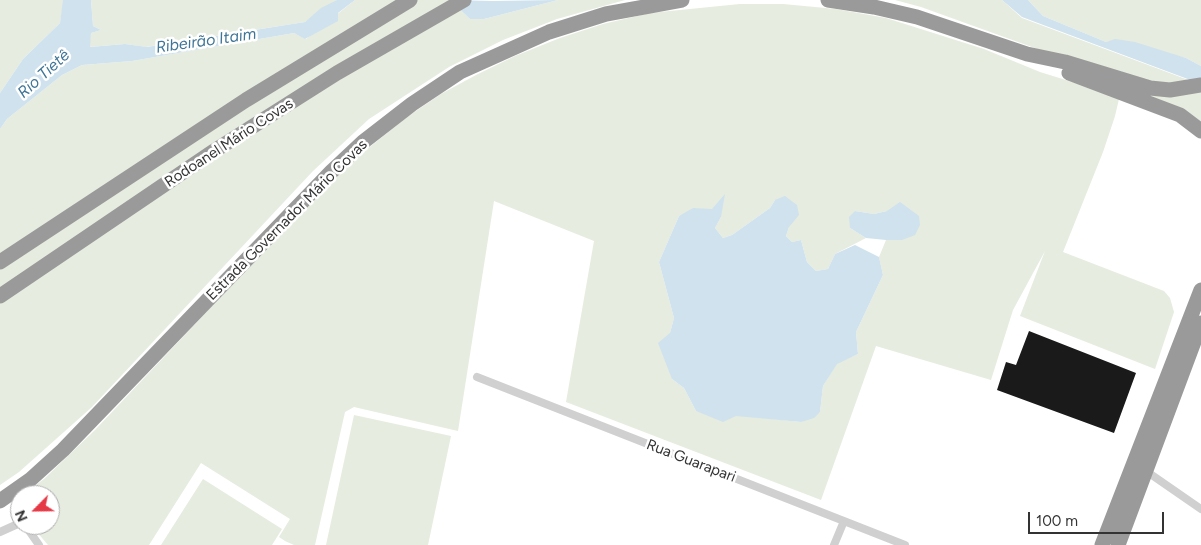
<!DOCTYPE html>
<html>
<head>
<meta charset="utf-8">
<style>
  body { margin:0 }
  #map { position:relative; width:1201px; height:545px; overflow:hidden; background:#fff; font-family:Figtree,sans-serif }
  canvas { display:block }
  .north { position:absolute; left:10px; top:485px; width:50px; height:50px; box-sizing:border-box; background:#fff; border:1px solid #adadad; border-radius:50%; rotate:247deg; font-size:14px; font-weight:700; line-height:20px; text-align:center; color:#333 }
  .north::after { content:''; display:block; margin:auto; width:18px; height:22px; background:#e63946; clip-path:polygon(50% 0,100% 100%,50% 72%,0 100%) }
  .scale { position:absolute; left:1028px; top:512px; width:136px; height:22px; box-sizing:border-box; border:2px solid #333; border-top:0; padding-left:6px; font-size:15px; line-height:18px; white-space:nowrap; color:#333; -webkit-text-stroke:4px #fff; paint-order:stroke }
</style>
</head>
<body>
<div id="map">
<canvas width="1201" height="545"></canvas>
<div class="north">N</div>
<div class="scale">100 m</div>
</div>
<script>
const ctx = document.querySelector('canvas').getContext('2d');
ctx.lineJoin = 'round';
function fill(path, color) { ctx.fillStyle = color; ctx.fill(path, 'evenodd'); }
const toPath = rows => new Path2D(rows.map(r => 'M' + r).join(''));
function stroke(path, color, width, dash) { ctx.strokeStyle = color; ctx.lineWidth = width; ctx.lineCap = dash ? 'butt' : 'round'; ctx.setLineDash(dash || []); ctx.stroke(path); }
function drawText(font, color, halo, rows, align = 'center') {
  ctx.font = font + ' Figtree,sans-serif'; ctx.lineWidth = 5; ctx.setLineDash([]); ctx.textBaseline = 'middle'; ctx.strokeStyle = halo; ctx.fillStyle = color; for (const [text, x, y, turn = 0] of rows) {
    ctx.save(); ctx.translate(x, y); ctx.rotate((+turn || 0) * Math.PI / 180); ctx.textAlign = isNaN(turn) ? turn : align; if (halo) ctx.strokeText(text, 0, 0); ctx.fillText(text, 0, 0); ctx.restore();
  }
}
const green = toPath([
  [0,0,63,0,63,5,60,23,23,59,0,93],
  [91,0,337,0,305,22,146,47,125,44,89,47,91,33,101,30,93,26],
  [355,0,450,0,470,19,484,19,558,0,625,0,557,19,503,40,449,67,369,119,313,171,92,407,19,472,0,485,0,129,7,119,62,75,82,65,132,61,294,33,306,39],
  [895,0,1002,0,1022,18,1191,81,1154,84,1043,51,921,7],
  [1028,0,1201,0,1201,66,1186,58,1115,40,1106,42,1043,16],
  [740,4,783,4,836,9,886,18,984,49,1040,72,1085,86,1119,99,1115,116,1103,152,1063,252,1164,291,1170,298,1174,312,1155,369,1020,316,1045,251,1013,310,991,380,876,346,821,500,566,402,594,241,494,201,458,431,354,407,345,412,315,545,294,545,285,541,279,537,290,519,201,463,149,545,48,545,31,525,50,525,50,495,22,495,44,479,95,430,316,196,356,158,407,117,441,94,476,75,515,56,560,38,603,24,650,13],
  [775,200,789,227,786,236,792,242,801,240,807,262,816,271,828,269,835,254,866,238,850,228,855,211,874,214,887,211,902,240,886,240,879,257,883,275,856,332,858,354,837,363,823,386,820,412,801,422,696,411,684,388,672,379,670,333,674,318,659,262,679,216,712,209,721,217,715,228,723,238,732,235,770,208],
  [1201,91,1201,130,1130,92],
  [354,415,451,436,428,545,326,545],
  [203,479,282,529,272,545,161,545]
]);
const water = toPath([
  [63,0,91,0,93,26,101,30,91,33,90,47,125,44,147,47,305,22,321,8,337,0,355,0,338,13,338,21,305,39,294,33,132,61,82,65,62,75,7,119,0,129,0,93,23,59,60,23],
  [450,0,493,1,558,0,484,19,470,19],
  [1002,0,1028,0,1043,16,1106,42,1115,39,1135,42,1186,58,1201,66,1201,84,1022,17],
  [725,194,721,217,715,228,723,238,732,235,770,208,775,200,785,196,797,205,799,215,789,227,786,236,792,242,801,240,807,262,816,271,828,269,835,254,855,245,879,257,883,275,856,332,858,354,837,364,823,386,820,412,814,418,801,422,736,416,723,422,696,411,684,388,672,379,658,343,670,333,674,318,659,262,679,216,693,208,712,209],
  [900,202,919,216,920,225,915,235,902,240,886,240,866,238,850,228,849,217,855,211,874,214,887,211]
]);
const building = toPath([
  [1029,331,1136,373,1114,433,997,390,1006,362,1016,365]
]);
const street = toPath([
  [477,377,905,545],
  [1146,471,1201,509],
  [25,525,39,545],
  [0,532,20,523],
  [834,545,844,521]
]);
const highway = toPath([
  [828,0,874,7,917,17,1027,54,1065,62,1150,88,1170,90,1201,85],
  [1069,73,1180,115,1201,131],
  [0,262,246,100,410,0],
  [0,296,214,151,337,73,464,0],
  [0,501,31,479,63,450,331,172,363,142,412,104,460,72,549,32,606,14,682,0],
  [1102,545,1201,290],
  [1118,545,1201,323]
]);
const streetNames = [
  ["Rodoanel Mário Covas",229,143,-33],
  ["Estrada Governador Mário Covas",287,220,-45],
  ["Rua Guarapari",691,461,21]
];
const waterNames = [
  ["Ribeirão Itaim",206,41,-8],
  ["Rio Tietê",44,74,-42]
];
fill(green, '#e6ecdf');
fill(water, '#cfe2ee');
fill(building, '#1a1a1a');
stroke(street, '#d0d0d0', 8);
stroke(highway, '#9a9a9a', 15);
drawText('15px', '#333', '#fff', streetNames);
drawText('italic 16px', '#3f7597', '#fff', waterNames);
</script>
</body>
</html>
